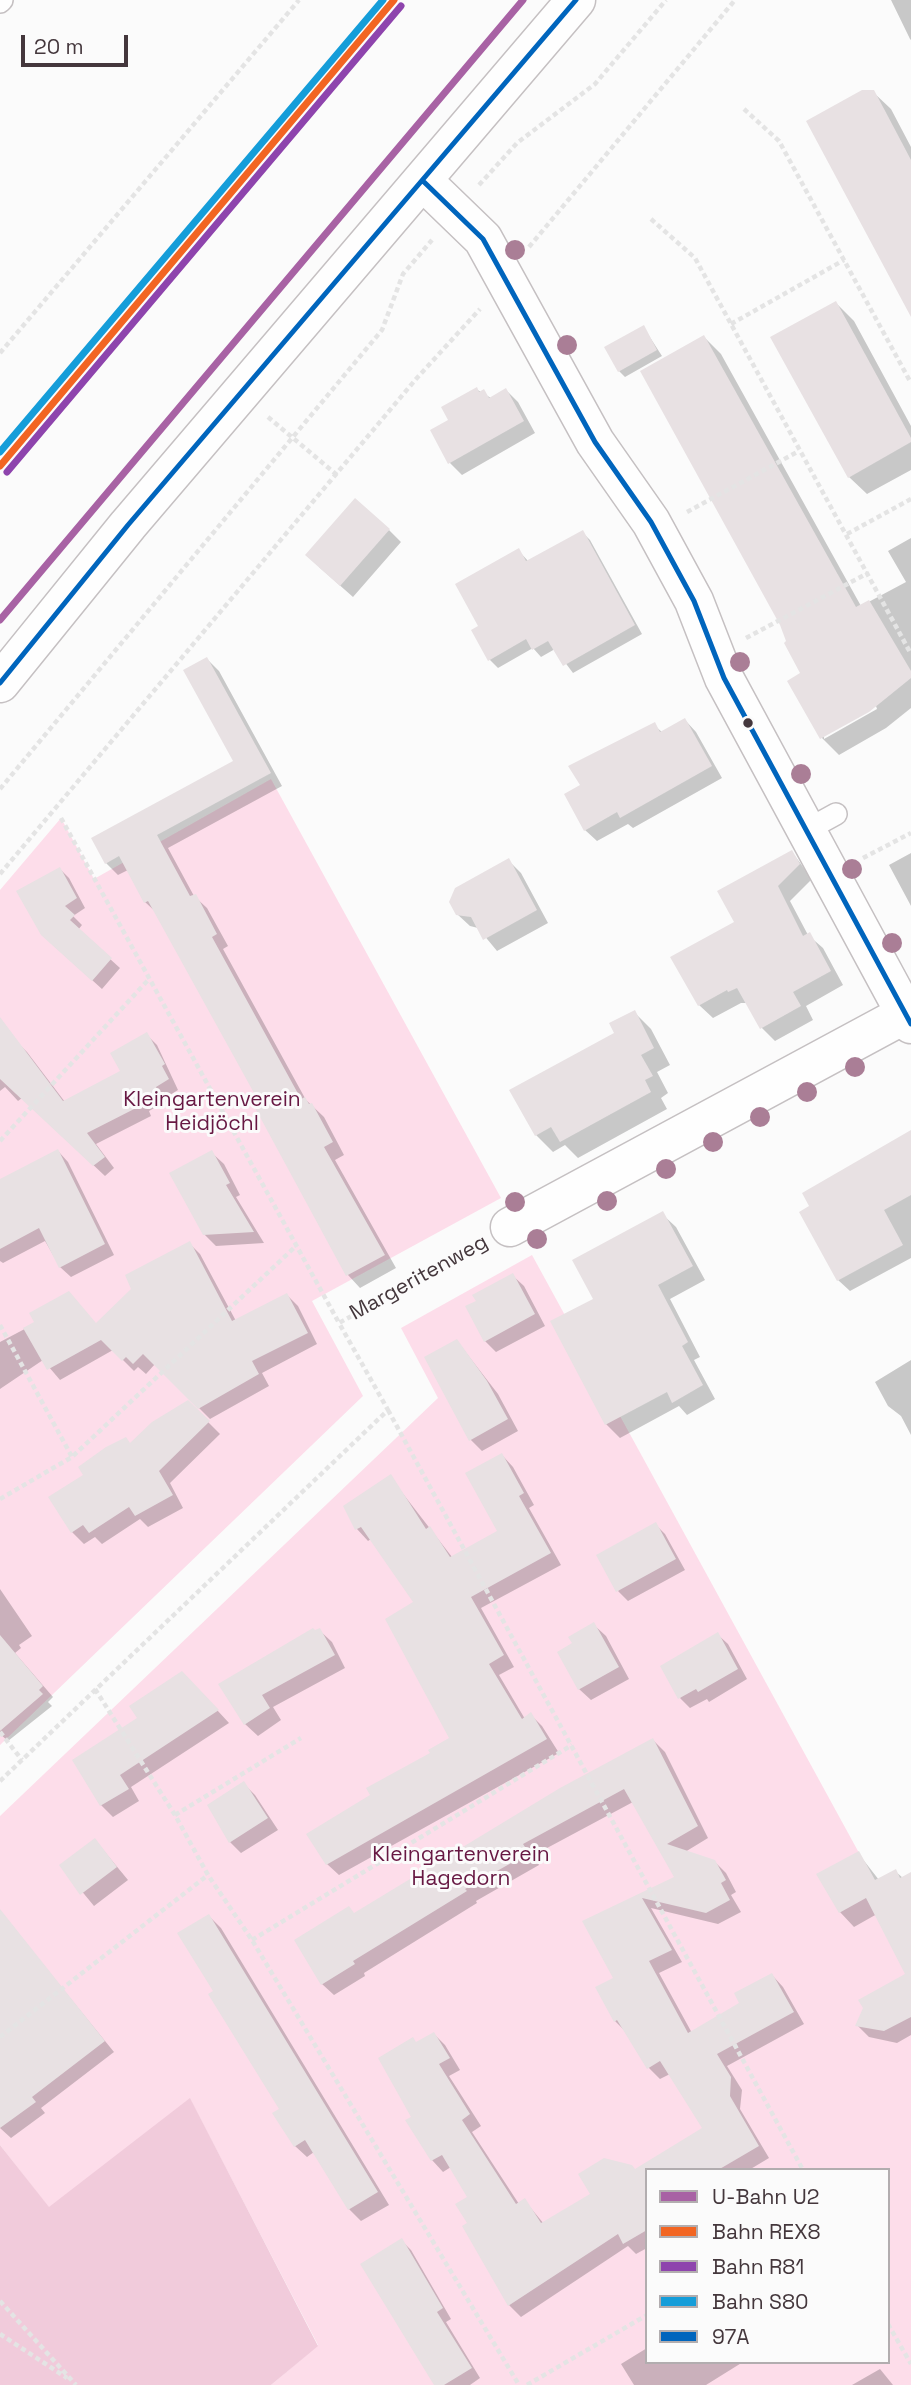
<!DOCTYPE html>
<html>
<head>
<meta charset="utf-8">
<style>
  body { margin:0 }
  #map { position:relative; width:911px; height:2385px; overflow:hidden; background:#fbfbfb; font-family:"Space Grotesk",sans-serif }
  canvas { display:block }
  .legend { position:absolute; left:645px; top:2168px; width:245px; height:196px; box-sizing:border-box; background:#fbfbfb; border:2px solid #b2adaf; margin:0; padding:9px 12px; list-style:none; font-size:21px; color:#44373c }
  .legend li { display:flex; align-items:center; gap:14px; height:35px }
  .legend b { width:35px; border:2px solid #b2adaf }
  .scale { position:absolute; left:21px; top:35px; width:107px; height:32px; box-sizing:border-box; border:4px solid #44373c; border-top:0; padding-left:9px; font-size:21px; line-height:24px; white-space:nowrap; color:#44373c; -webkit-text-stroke:5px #fbfbfb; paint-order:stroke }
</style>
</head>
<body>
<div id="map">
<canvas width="911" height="2385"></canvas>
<ul class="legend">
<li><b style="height:9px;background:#a862a4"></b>U-Bahn U2</li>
<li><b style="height:9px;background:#f26522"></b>Bahn REX8</li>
<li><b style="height:9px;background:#8e44ad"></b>Bahn R81</li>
<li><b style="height:9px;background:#159dd9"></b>Bahn S80</li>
<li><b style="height:9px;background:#0065bd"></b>97A</li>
</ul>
<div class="scale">20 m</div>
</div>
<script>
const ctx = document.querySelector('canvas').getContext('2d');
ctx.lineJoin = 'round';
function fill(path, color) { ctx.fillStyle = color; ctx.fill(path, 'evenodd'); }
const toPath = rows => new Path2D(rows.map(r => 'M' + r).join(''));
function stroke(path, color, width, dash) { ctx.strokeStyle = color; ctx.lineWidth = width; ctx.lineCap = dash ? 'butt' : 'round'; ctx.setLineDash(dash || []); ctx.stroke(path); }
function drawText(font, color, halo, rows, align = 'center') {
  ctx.font = font + ' "Space Grotesk",sans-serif'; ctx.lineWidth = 6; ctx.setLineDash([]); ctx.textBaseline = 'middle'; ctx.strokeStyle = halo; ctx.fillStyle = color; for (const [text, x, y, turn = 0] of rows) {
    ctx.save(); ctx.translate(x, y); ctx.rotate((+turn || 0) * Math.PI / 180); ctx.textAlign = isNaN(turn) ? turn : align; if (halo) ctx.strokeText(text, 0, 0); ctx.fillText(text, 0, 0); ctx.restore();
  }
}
const green = toPath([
  [271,779,501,1198,312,1301,363,1396,0,1745,0,890,61,818,94,879],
  [532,1255,911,1948,911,2385,271,2385,318,2345,190,2099,49,2208,0,2145,0,1816,438,1398,401,1328],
  [647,2170,888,2170,888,2362,647,2362]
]);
const forest = toPath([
  [190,2098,318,2346,271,2385,0,2385,0,2145,49,2207]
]);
const shadow = toPath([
  [891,0,911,0,911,40,910,39],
  [873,92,891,109,911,147,911,313],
  [836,303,854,321,911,426,911,470,867,494,849,477],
  [644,328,662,356,625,377,619,371],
  [704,337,721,354,861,606,906,582,888,551,911,538,911,708,886,728,839,755,822,738,803,674,788,642],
  [876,706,877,709,824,739,824,735],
  [476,389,491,398,506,390,518,402,535,433,462,475,450,463,451,420],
  [389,530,401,542,353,597,319,567],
  [582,532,590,540,642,634,573,673,555,649,541,657,533,648,498,668,490,660,481,627,518,550,529,562],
  [207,659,219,671,282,786,168,848,194,896,207,908,228,946,223,949,306,1100,324,1117,344,1155,335,1160,396,1268,360,1288,348,1275,256,1106,261,1103,158,914,145,902,128,870,118,875,106,863,235,761],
  [685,720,696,732,722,778,633,828,628,824,597,841,585,830,582,786,654,725,663,733],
  [792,852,812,879,790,901,808,935,823,948,843,985,806,1006,813,1020,775,1041,761,1027,747,1003,741,1003,713,1018,699,1005,736,923],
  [911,853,911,906,889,865],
  [508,860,521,873,548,923,497,951,478,928,470,926,457,914],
  [60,869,69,878,85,908,73,916,82,925,78,930,120,968,102,989,52,944],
  [635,1013,651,1029,670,1065,657,1072,668,1093,661,1098,667,1109,578,1158,565,1145,553,1152,536,1135],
  [0,1034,16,1041,27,1052,65,1102,122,1071,147,1035,157,1045,178,1090,165,1098,167,1101,149,1111,151,1116,96,1144,114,1168,105,1176,22,1098,18,1101,5,1087,0,1091],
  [911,1132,911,1258,850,1291,838,1280],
  [58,1151,68,1162,114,1255,71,1277,60,1267,45,1241,3,1263,0,1261,0,1183],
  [212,1153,224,1164,240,1195,236,1197,264,1243,216,1246,204,1234],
  [662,1214,676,1227,705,1280,670,1299,700,1357,694,1360,715,1399,687,1415,679,1406,620,1438,606,1424,552,1322,596,1299],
  [189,1243,200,1254,236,1321,287,1295,298,1306,317,1344,262,1373,269,1386,210,1419,155,1364,146,1374,138,1367,134,1371,113,1350,60,1380,43,1360,0,1389,0,1342,36,1323,97,1325],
  [512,1275,524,1286,545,1326,496,1352,485,1341,478,1302],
  [457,1341,498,1394,518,1431,482,1451,470,1439],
  [911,1360,911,1435,901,1416,888,1406,875,1382],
  [188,1402,220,1434,170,1483,183,1508,148,1527,140,1519,102,1544,95,1537,84,1544,72,1532,85,1476],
  [502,1455,513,1467,534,1505,529,1508,561,1565,481,1608,514,1667,499,1675,525,1719,531,1715,542,1726,559,1753,339,1875,327,1864,373,1795,452,1739,415,1603,371,1539,368,1541,357,1529,345,1507,390,1477,452,1557,500,1532],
  [655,1524,665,1534,685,1570,628,1601,618,1591],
  [0,1589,32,1636,19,1645,21,1648,15,1653,53,1697,48,1702,52,1706,8,1741,0,1734],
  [594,1625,606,1636,629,1679,591,1700,579,1689,574,1644],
  [319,1630,332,1642,345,1668,273,1707,281,1720,258,1736,245,1724,220,1685],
  [717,1634,728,1644,747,1679,709,1702,707,1699,690,1708,680,1698],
  [194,1685,229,1723,131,1787,139,1801,113,1817,101,1805,74,1761],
  [653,1740,665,1752,708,1838,685,1852,714,1861,726,1873,736,1892,731,1895,741,1912,718,1924,651,1908,682,1962,659,1973,692,2033,742,2004,772,1975,783,1987,804,2024,727,2066,742,2090,740,2109,769,2158,749,2170,647,2170,647,2248,636,2254,628,2246,521,2317,509,2305,464,2226,469,2223,470,2197,451,2167,443,2172,432,2160,413,2118,417,2043,434,2034,445,2045,460,2070,449,2076,481,2126,472,2132,519,2204,525,2201,544,2224,704,2129,670,2074,660,2079,649,2068,627,2033,615,2021,597,1988,615,1978,584,1922,676,1877,633,1802,534,1855,539,1865,476,1901,477,1903,364,1973,365,1976,334,1995,322,1984,355,1915],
  [244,1784,255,1795,278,1830,241,1853,230,1842],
  [95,1840,128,1880,94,1906,61,1866],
  [858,1853,879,1880,895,1871,903,1878,911,1874,911,1978,877,1914,854,1927,840,1912],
  [0,1912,114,2052,41,2108,45,2113,11,2138,0,2128],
  [209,1916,221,1928,389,2205,361,2221,349,2209,314,2152,307,2157,295,2146,281,2110,216,1992],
  [911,1988,911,2035,897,2043,869,2037,857,2025],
  [401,2240,411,2250,451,2319,446,2322,480,2378,470,2385,436,2385],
  [647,2348,647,2362,743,2362,706,2385,634,2385,621,2364],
  [880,2369,893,2385,852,2385]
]);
const building = toPath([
  [862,90,874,90,911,160,911,317,806,121],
  [836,301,911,438,911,442,848,478,770,337],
  [644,325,657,350,618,372,604,347],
  [704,335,856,607,869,600,911,671,911,678,869,712,820,739,787,681,800,673,784,643,786,641,780,625,640,371],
  [477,387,479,392,484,389,489,398,506,388,524,421,448,464,430,430,448,420,441,407],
  [355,498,390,529,340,586,305,555],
  [583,530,635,625,563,666,548,641,532,650,526,639,488,661,471,630,478,626,455,584,519,548,526,561],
  [207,657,271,773,157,835,190,896,196,894,217,934,212,937,301,1099,305,1097,309,1104,312,1103,333,1142,324,1147,385,1255,346,1276,254,1106,259,1102,148,901,144,903,119,856,105,864,91,838,233,761,183,670],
  [685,718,712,766,620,818,617,812,584,831,564,794,580,785,568,766,655,722,660,732],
  [792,850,800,864,778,886,803,936,810,932,831,971,793,992,801,1006,760,1029,737,988,728,992,727,990,698,1006,670,957,734,922,717,891],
  [509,858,537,910,483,940,471,917,456,915,449,902,455,888],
  [60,867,77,898,65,906,75,915,70,920,112,958,92,981,41,935,16,891],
  [635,1010,654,1048,641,1055,653,1076,645,1080,651,1092,560,1142,551,1127,535,1136,509,1090,614,1033,609,1023],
  [0,1017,63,1101,120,1071,110,1053,147,1032,165,1064,162,1066,169,1079,156,1087,158,1091,140,1101,142,1105,87,1133,105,1157,93,1166,0,1079],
  [911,1130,911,1195,884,1210,903,1245,837,1281,799,1212,809,1206,802,1193],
  [58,1149,105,1244,59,1268,39,1228,0,1249,0,1179],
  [212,1150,230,1183,226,1185,254,1232,203,1235,169,1173],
  [663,1211,693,1266,658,1285,688,1342,682,1346,703,1385,672,1403,667,1392,605,1425,550,1321,593,1299,572,1260],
  [190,1241,232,1321,287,1293,308,1333,252,1361,259,1374,198,1409,143,1354,133,1364,126,1357,122,1361,101,1340,47,1370,23,1328,34,1322,29,1313,69,1291,96,1323,131,1289,125,1275],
  [513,1273,535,1314,484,1342,465,1306,476,1301,472,1295],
  [457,1339,487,1381,508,1419,469,1441,424,1357],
  [188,1400,210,1421,159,1471,173,1495,135,1516,129,1507,89,1533,83,1525,71,1533,48,1497,83,1475,78,1467,106,1447,126,1437,130,1443,152,1422],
  [502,1453,524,1493,519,1496,551,1553,471,1597,504,1655,489,1664,522,1719,531,1712,547,1739,326,1865,306,1834,370,1795,366,1788,430,1753,428,1750,449,1738,385,1619,413,1602,361,1527,355,1530,343,1506,391,1474,426,1529,430,1526,450,1557,497,1531,465,1473],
  [656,1522,676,1559,616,1592,596,1555],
  [594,1622,619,1667,578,1690,557,1652,572,1643,568,1637],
  [313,1628,315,1630,320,1628,335,1655,262,1695,270,1708,244,1725,218,1684],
  [718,1632,738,1669,698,1692,696,1689,678,1699,660,1666],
  [0,1635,43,1686,39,1690,43,1694,0,1731],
  [182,1671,219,1710,120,1775,129,1789,100,1806,72,1760,137,1718,129,1706],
  [653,1738,698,1826,667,1844,715,1860,726,1880,721,1883,730,1900,706,1913,642,1898,672,1950,649,1961,688,2033,739,2003,734,1993,772,1973,794,2012,717,2054,731,2077,730,2096,759,2146,718,2170,647,2170,647,2230,623,2244,618,2234,508,2306,462,2226,467,2223,455,2204,467,2197,442,2155,431,2161,405,2120,411,2117,378,2058,413,2037,416,2042,434,2032,450,2058,439,2064,470,2114,462,2120,516,2204,525,2198,541,2223,590,2194,578,2174,604,2158,632,2165,635,2169,702,2128,660,2061,647,2069,617,2020,614,2022,595,1987,613,1978,582,1921,674,1877,624,1789,523,1844,529,1853,465,1889,467,1891,353,1961,355,1964,321,1985,294,1940,349,1906,354,1913,560,1788],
  [244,1781,268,1818,229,1843,207,1805],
  [95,1838,117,1867,80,1895,59,1865],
  [859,1851,875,1880,896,1869,900,1878,911,1872,911,2017,884,2031,855,2026,863,2008,858,2000,905,1974,866,1898,839,1913,816,1874],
  [0,1909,105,2041,32,2097,36,2102,0,2128],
  [209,1914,378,2192,348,2210,305,2140,294,2147,272,2113,279,2109,208,1994,213,1991,177,1933],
  [402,2238,443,2308,437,2312,472,2368,444,2385,434,2385,360,2264]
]);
const path = toPath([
  [744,109,779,141,911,383],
  [479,185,517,143,595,84,666,0],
  [651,219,695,258,911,654],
  [529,247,735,0],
  [731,324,844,260],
  [0,353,299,0],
  [268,417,337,475],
  [687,512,799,451],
  [847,534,911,499],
  [746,638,868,573],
  [0,789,382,330,403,274,432,240],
  [61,818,339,1323],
  [863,858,911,833],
  [0,874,416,379,480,309],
  [0,1141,149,979],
  [0,1325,72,1457],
  [388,1410,803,2170],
  [0,1499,72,1457,296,1246],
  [95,1689,175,1815,208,1875,252,1940,519,2385],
  [0,1732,22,1760],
  [0,1781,388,1410,339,1323,480,1244],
  [175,1815,301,1738],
  [252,1940,572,1745],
  [0,2037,208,1875],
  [0,2301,76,2385],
  [888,2324,911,2364],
  [0,2334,67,2378],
  [527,2385,647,2315]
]);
const service = toPath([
  [0,2,2,0],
  [805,831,836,814]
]);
const minor = toPath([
  [423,181,483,239,595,442,651,522,694,601,724,678,911,1024],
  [510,1227,911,1011]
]);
const tertiary = toPath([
  [0,683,128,525,576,0]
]);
const bus1 = toPath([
  [423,181,483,239,595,442,651,522,694,601,724,678,911,1024],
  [0,683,128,525,576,0]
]);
const rail1 = toPath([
  [0,466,394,0]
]);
const rail2 = toPath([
  [7,472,401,6]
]);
const rail3 = toPath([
  [0,452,383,0]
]);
const metro1 = toPath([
  [0,620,523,0]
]);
const trees = [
  [515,250],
  [567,345],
  [740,662],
  [801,774],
  [852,869],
  [892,943],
  [855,1067],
  [807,1092],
  [760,1117],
  [713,1142],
  [666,1169],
  [607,1201],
  [515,1202],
  [537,1239]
];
const markers = [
  [748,723,6,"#44373c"]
];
const parkNames = [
  ["Kleingartenverein",212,1100],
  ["Heidjöchl",212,1124],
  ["Kleingartenverein",461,1855],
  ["Hagedorn",461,1879]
];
const streetNames = [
  ["Margeritenweg",419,1278,-29]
];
fill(green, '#fdddea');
fill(forest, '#f1cbdb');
fill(shadow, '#0003');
fill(building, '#e8e1e3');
stroke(service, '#c5c0c2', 24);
stroke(minor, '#c5c0c2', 41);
stroke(tertiary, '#c5c0c2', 41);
stroke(path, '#e4e4e4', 4.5, [5, 3.5]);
stroke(service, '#fefefe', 21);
stroke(minor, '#fefefe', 38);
stroke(tertiary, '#fefefe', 38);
stroke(bus1, '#0065bd', 5);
stroke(rail1, '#f26522', 7);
stroke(rail2, '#8e44ad', 7);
stroke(rail3, '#159dd9', 7);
stroke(metro1, '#a862a4', 7);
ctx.fillStyle = '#aa7e96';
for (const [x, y] of trees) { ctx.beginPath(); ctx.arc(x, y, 10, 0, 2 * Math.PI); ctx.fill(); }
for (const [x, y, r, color] of markers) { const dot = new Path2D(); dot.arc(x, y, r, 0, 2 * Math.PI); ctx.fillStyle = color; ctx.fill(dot); stroke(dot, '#fbfbfb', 2.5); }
drawText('21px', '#671843', '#fbfbfb', parkNames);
drawText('21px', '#44373c', '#fbfbfb', streetNames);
</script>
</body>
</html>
